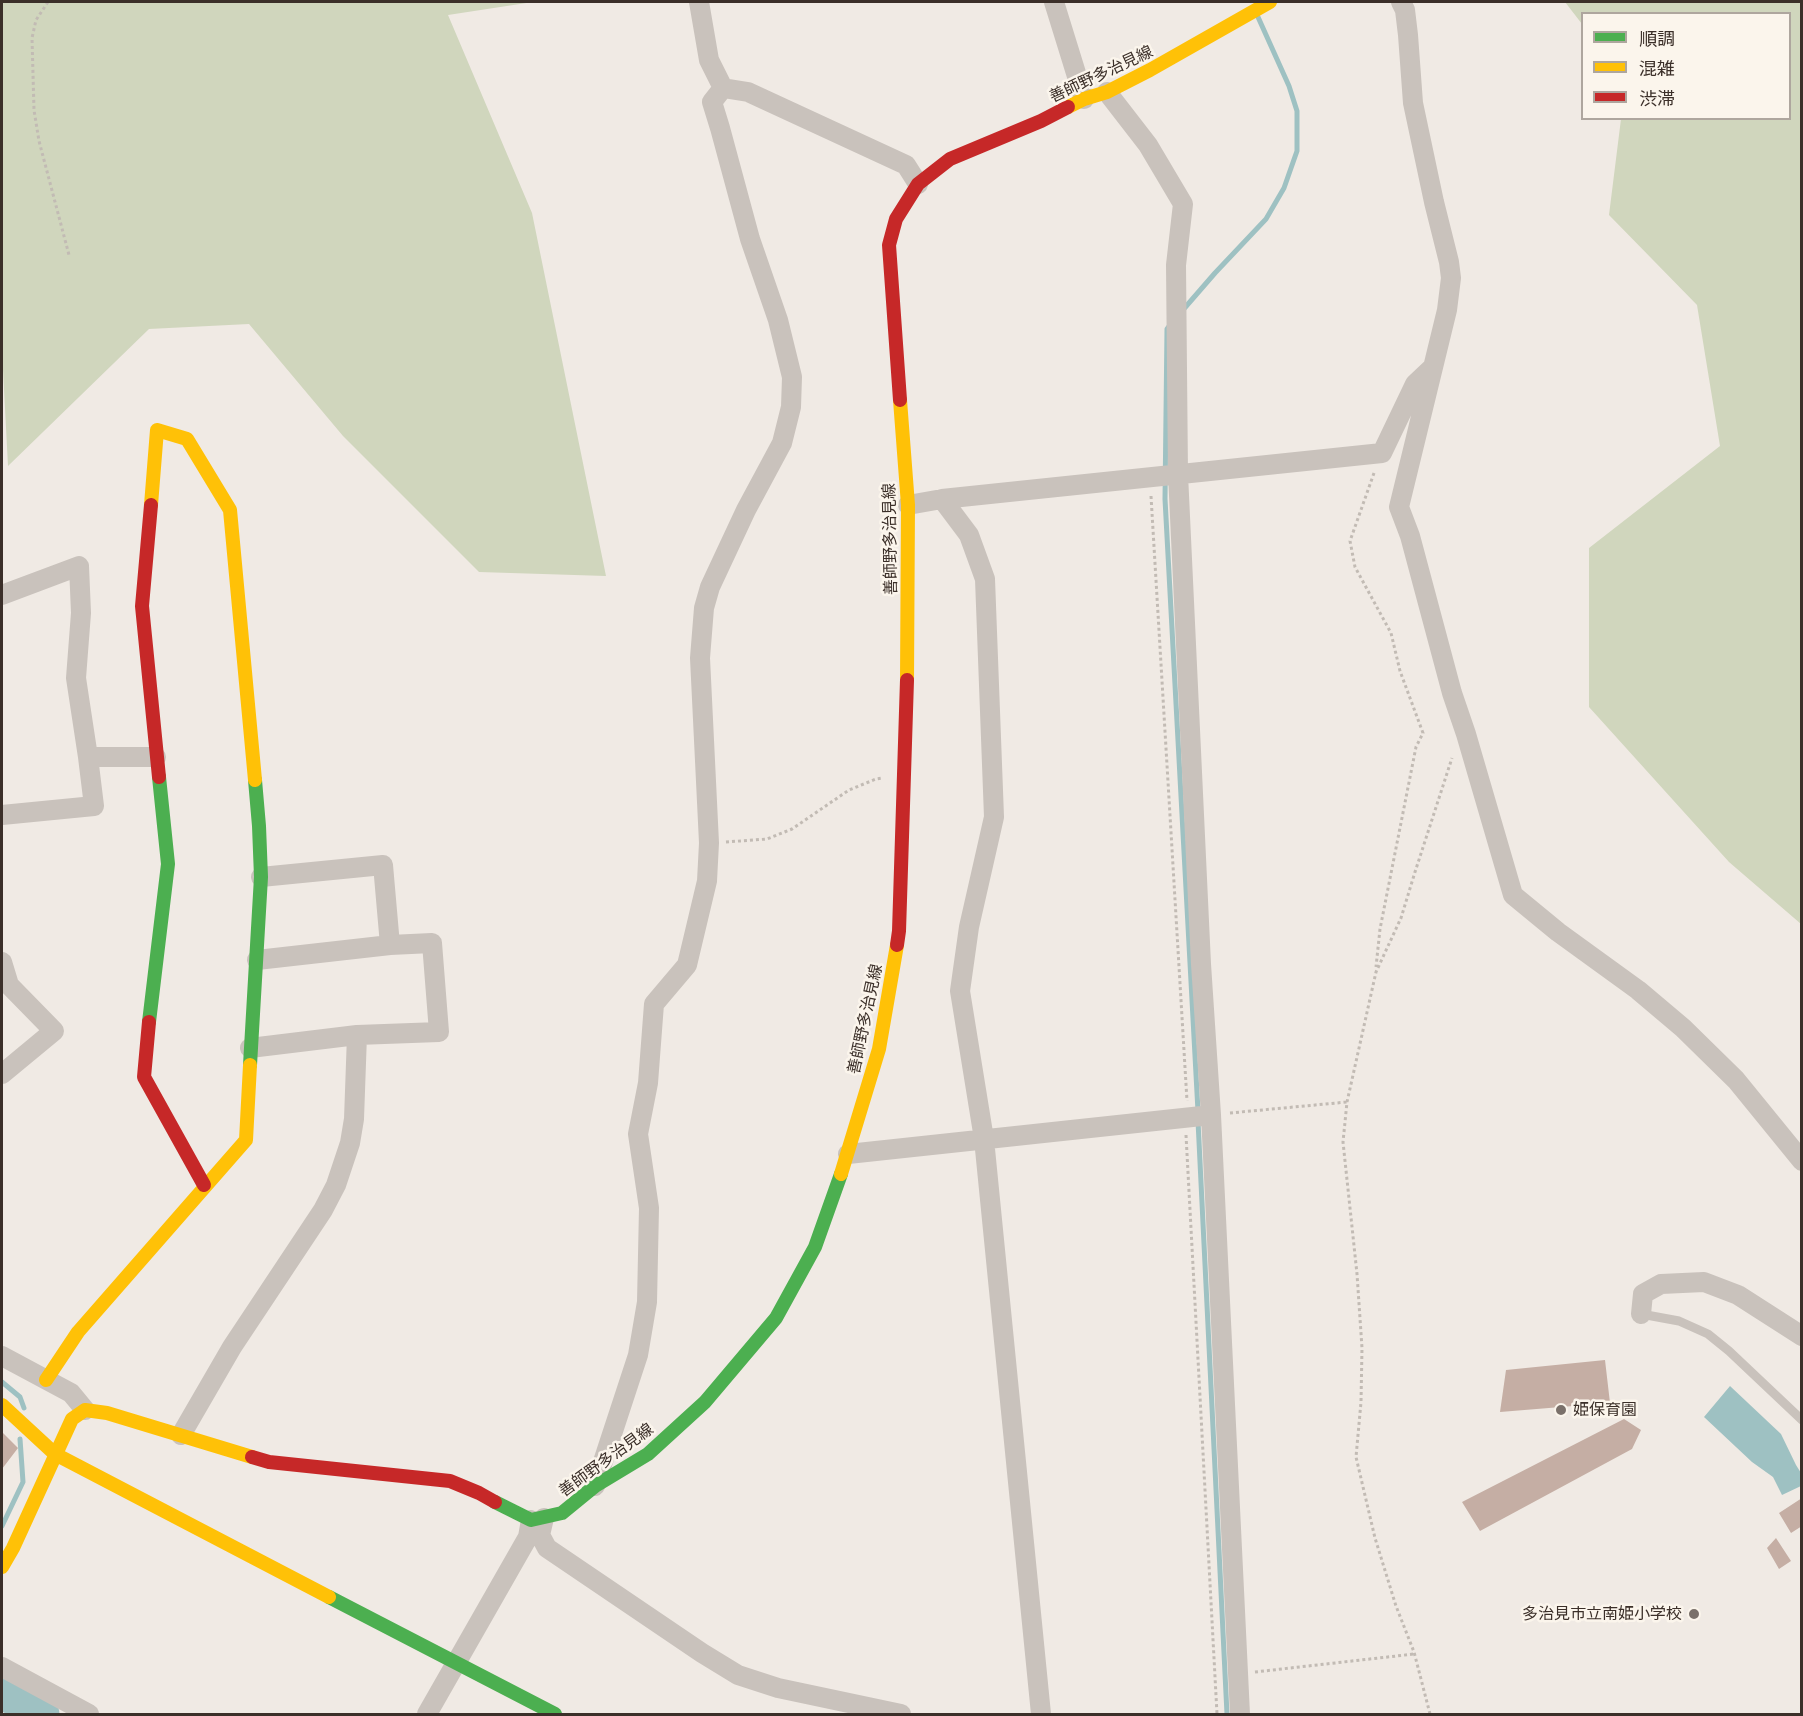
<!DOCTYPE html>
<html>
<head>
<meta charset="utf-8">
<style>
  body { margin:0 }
  #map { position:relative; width:1803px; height:1716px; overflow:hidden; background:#f0eae4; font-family:Commissioner,"Noto Sans JP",sans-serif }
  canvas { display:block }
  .frame { position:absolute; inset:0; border:3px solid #3b2f29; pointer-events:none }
  .legend { position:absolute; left:1581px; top:12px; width:210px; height:108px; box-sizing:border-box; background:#fbf5ec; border:2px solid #aea69e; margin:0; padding:8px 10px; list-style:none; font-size:18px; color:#3b2f29 }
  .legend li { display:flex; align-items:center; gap:12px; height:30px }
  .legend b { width:30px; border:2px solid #aea69e }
</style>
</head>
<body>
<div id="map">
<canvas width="1803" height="1716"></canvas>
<div class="frame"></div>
<ul class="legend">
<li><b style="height:8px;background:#4caf50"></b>順調</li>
<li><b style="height:8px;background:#ffc107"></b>混雑</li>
<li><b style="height:8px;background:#c62828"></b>渋滞</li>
</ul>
</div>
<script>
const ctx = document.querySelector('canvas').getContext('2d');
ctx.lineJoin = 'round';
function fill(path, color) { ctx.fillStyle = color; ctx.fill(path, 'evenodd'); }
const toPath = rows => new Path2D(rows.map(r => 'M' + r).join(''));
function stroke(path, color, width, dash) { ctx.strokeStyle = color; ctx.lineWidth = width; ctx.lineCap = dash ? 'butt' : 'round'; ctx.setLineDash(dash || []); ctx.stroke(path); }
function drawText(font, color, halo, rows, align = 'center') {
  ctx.font = font + ' Commissioner,"Noto Sans JP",sans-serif'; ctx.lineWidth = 5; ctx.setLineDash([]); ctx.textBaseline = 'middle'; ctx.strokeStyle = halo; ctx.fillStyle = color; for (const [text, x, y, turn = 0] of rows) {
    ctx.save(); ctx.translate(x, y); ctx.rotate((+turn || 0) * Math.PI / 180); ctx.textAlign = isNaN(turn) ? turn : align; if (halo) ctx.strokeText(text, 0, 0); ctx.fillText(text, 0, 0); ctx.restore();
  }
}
const green = toPath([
  [2,2,533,2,448,15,532,213,606,576,479,572,343,436,249,324,149,329,8,466,2,351],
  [1565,2,1801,2,1801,924,1729,862,1589,707,1589,548,1720,446,1697,305,1609,215,1621,119,1790,118,1790,14,1582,14,1582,24]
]);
const water = toPath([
  [1730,1386,1781,1434,1796,1465,1801,1473,1801,1486,1782,1495,1773,1477,1752,1462,1704,1417]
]);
const stream = toPath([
  [1182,311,1215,273,1266,219,1284,188,1297,151,1297,111,1289,86,1258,17],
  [1170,325,1167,329,1165,499,1198,1111],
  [1198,1121,1227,1714],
  [2,1382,20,1397,24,1408],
  [2,1526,23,1482,20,1439]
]);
const river = toPath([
  [2,1693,43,1714]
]);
const building = toPath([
  [1605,1360,1610,1403,1500,1412,1506,1370],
  [1624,1419,1641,1430,1632,1449,1480,1531,1462,1502],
  [2,1432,18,1448,2,1469],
  [1802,1498,1802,1526,1791,1533,1779,1513],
  [1776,1538,1791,1561,1779,1569,1767,1548]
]);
const path = toPath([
  [48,2,36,20,32,38,34,110,39,141,69,255],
  [1374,473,1350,541,1355,567,1391,633,1400,671,1423,733,1416,747,1380,929,1376,967],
  [1151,496,1187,1101],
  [726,842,767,839,792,829,849,790,876,779,883,778],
  [1230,1113,1347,1102],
  [1186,1135,1217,1714],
  [1255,1672,1414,1654],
  [1430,1714,1414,1652,1396,1606,1375,1538,1356,1457,1361,1402,1362,1348,1357,1274,1343,1142,1347,1102,1376,972,1401,918,1415,872,1452,758]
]);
const lane = toPath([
  [1641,1314,1679,1321,1708,1334,1729,1351,1802,1420]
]);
const street = toPath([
  [699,2,709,60,723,88],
  [1054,2,1084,99],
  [1401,2,1405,10,1408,35,1413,103,1434,202,1449,262,1451,278,1447,310,1399,507,1410,536,1452,693,1466,734,1513,895,1558,932,1638,990,1683,1028,1736,1080,1802,1161],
  [723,88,748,92,906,165,918,184],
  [1107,92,1148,145,1183,204,1176,265,1178,474,1201,964,1211,1115,1240,1714],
  [942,499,969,535,985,579,994,817,969,927,960,991,984,1139,1041,1714],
  [908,505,942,499,1382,453,1415,384,1433,367],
  [2,595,79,566,81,613,76,678,88,757,94,806,2,815],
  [88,757,156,757],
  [261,877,383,865,390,945],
  [2,962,9,985,54,1031,2,1074],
  [250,1048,357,1035,439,1032,432,943,390,945,257,960],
  [848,1154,1211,1115],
  [1641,1314,1643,1294,1661,1284,1704,1282,1738,1295,1802,1336],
  [2,1356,71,1393,85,1410],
  [181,1435,232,1347,323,1210,336,1185,350,1143,354,1119,357,1035],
  [595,1486,638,1355,647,1302,649,1208,638,1134,648,1083,654,1004,687,965,707,881,709,843,700,658,704,608,710,587,746,510,782,443,791,407,792,377,778,320,750,239,720,128,712,102,723,88],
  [544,1518,540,1535,547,1548,702,1653,738,1675,778,1688,901,1714],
  [2,1667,89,1714],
  [427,1714,528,1537,531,1520]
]);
const fast = toPath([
  [149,1022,168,864,159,777],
  [250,1065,261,877,259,826,255,780],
  [495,1502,531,1520,562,1513,595,1486,648,1454,705,1402,776,1318,815,1247,841,1174],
  [329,1597,555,1714]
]);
const slow = toPath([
  [1068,107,1084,99,1107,92,1150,70,1270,2],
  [900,400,908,505,907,680],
  [151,505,157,430,187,439,230,510,255,780],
  [841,1174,879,1049,897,945],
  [46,1380,78,1332,246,1140,250,1065],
  [2,1405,55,1454,329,1597],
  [2,1567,13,1548,72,1419,85,1410,107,1413,252,1457]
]);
const jam = toPath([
  [900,400,889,245,896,219,918,184,950,159,1041,121,1068,107],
  [151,505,142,606,159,777],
  [897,945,899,931,907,680],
  [149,1022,144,1077,204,1185],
  [252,1457,269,1462,450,1481,479,1493,495,1502]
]);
const markers = [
  [1561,1410,6,"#7a706a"],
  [1694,1614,6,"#7a706a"]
];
const streetNames = [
  ["善師野多治見線",1101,74,-25],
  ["善師野多治見線",890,539,-91],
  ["善師野多治見線",865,1019,-78],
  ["善師野多治見線",606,1460,-36]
];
const poiNames = [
  ["姫保育園",1573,1410],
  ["多治見市立南姫小学校",1682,1614,"right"]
];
fill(green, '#d0d6bd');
fill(water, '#9ec1c2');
stroke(stream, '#9ec1c2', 5);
stroke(river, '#9ec1c2', 33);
fill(building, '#c5aea4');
stroke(path, '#c2bbb4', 3, [3, 3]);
stroke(lane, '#c9c2bc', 9);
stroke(street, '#c9c2bc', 20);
stroke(fast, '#4caf50', 14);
stroke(slow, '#ffc107', 14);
stroke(jam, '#c62828', 14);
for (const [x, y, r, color] of markers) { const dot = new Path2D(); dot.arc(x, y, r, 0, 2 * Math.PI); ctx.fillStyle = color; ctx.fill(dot); stroke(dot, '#fbf5ec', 2); }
drawText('16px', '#3b2f29', '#fbf5ec', streetNames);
drawText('16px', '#3b2f29', '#fbf5ec', poiNames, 'left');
</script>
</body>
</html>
